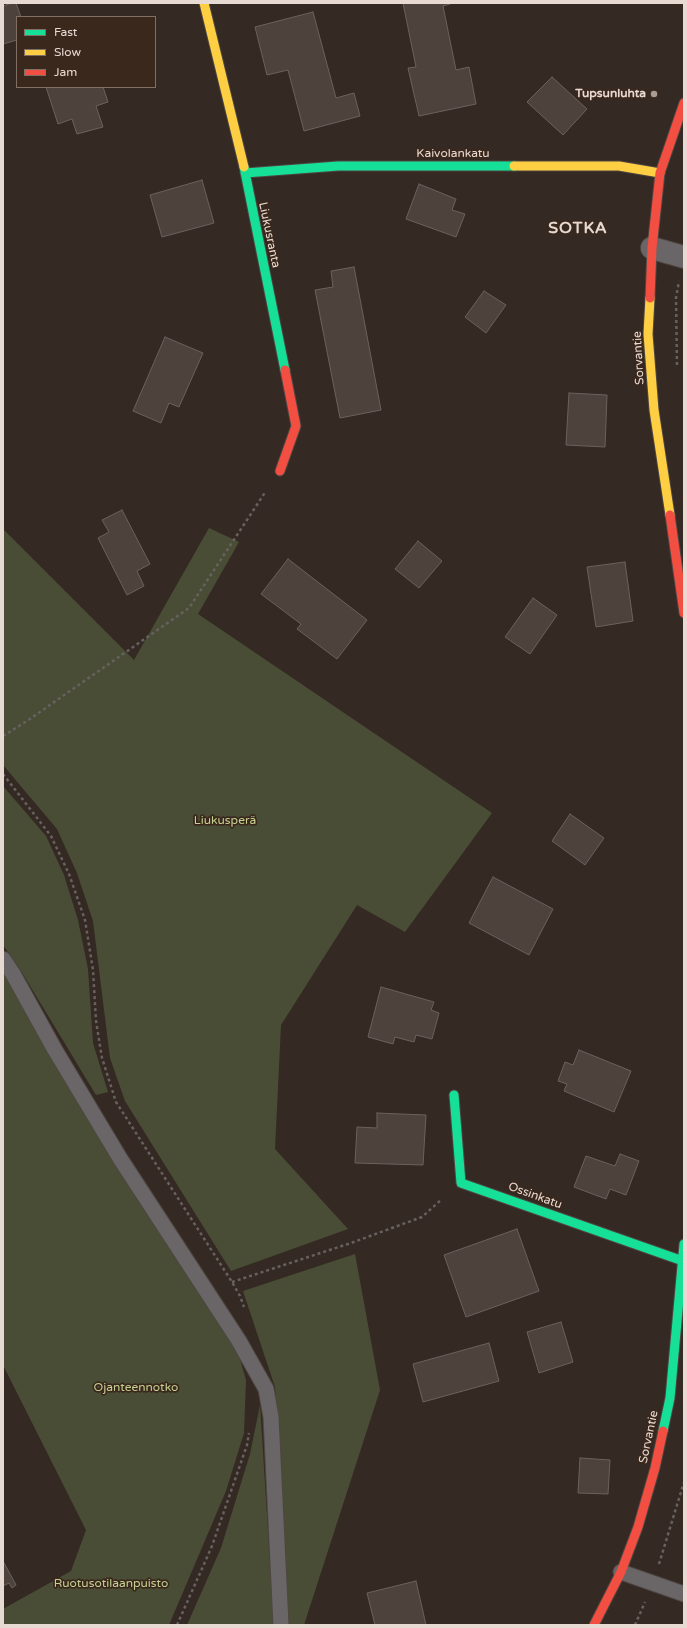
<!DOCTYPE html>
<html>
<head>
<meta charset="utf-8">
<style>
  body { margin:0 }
  #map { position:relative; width:687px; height:1628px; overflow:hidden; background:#342923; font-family:"Varela Round",sans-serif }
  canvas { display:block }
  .frame { position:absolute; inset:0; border:4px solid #e7dad3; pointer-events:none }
  .legend { position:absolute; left:16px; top:16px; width:140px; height:72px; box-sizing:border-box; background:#3b281c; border:1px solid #806f65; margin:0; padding:5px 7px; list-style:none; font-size:12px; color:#e7dad3 }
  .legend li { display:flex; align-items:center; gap:8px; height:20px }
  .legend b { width:20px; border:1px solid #806f65 }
</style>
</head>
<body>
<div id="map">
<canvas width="687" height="1628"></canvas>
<div class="frame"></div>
<ul class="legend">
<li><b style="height:5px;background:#16e098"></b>Fast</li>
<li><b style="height:5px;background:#ffcf43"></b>Slow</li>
<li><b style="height:5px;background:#f24e42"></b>Jam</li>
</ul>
</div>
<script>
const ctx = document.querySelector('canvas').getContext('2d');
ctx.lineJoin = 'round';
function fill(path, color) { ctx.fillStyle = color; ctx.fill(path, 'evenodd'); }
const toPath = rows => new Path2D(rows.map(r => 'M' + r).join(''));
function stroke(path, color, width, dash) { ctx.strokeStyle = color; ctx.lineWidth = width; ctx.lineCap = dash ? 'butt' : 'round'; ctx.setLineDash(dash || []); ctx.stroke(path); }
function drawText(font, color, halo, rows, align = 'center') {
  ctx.font = font + ' "Varela Round",sans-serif'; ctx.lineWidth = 3.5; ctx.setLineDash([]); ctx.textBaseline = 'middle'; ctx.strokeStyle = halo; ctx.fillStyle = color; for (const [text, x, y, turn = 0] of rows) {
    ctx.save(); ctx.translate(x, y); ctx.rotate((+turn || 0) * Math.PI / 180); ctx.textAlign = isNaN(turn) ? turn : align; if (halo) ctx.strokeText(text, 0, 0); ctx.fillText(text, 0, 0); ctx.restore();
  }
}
const green = toPath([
  [209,528,239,542,198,614,492,813,405,932,357,905,281,1025,275,1149,348,1229,231,1271,125,1101,110,1058,93,921,77,873,57,829,3,765,3,529,134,660],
  [3,786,46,836,64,875,78,920,88,969,93,1043,108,1092,96,1095,21,971,3,945],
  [3,966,238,1352,246,1380,244,1433,226,1491,169,1625,3,1625,3,1609,71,1571,86,1530,3,1365],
  [355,1254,380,1390,304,1625,287,1625,275,1387,243,1291],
  [260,1405,274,1625,187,1625,221,1548,250,1454]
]);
const building = toPath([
  [12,3,16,3,21,17,17,17,17,40,3,44,3,6,12,3],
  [403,3,453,3,443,6,456,70,469,67,476,104,419,116,408,68,416,67,403,3],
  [313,12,336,98,354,93,360,116,304,131,288,70,267,75,255,27,313,12],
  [552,77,587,109,563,135,527,102,552,77],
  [46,87,103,87,108,102,96,106,103,127,77,134,72,119,58,124,46,87],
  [202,180,214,223,162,237,150,195,202,180],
  [419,184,456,199,452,210,465,214,456,237,406,219,419,184],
  [354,267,381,410,340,418,315,290,333,287,331,271,354,267],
  [484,291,506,305,486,333,465,317,484,291],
  [165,337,203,353,179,407,169,403,161,423,133,411,165,337],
  [569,393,607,395,605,447,566,445,569,393],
  [122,510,150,564,137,571,144,586,127,595,98,538,109,532,102,520,122,510],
  [418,541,442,561,419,588,395,569,418,541],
  [288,559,367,620,337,659,297,629,301,624,261,594,288,559],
  [625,562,633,621,596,627,587,567,625,562],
  [533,598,557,615,530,654,505,637,533,598],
  [570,814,604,838,585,865,552,841,570,814],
  [493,877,553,909,529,955,469,923,493,877],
  [381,987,434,1002,431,1010,439,1013,432,1039,416,1035,414,1042,395,1037,393,1044,368,1037,381,987],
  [579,1050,631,1071,614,1112,564,1091,567,1084,558,1081,565,1062,573,1065,579,1050],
  [377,1113,426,1115,423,1165,355,1163,357,1127,377,1128,377,1113],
  [620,1154,639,1161,626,1195,610,1189,606,1199,574,1187,586,1156,615,1166,620,1154],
  [517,1229,539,1291,466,1317,444,1255,517,1229],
  [561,1322,573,1362,539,1373,527,1332,561,1322],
  [489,1343,499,1381,423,1402,413,1364,489,1343],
  [580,1458,610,1460,608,1494,578,1493,580,1458],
  [3,1561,16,1585,12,1588,9,1583,3,1586,3,1561],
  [416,1581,426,1625,375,1625,367,1593,416,1581]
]);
const path = toPath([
  [677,365,676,298,679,281],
  [3,736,27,721,189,608,266,491],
  [3,774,51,836,69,874,85,920,93,970,96,1021,102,1058,116,1102,232,1282,240,1296,244,1307],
  [232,1282,351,1243,422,1217,442,1199],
  [659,1564,684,1482],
  [177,1625,212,1546,247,1445,249,1433],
  [635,1625,645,1602]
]);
const lane = toPath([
  [3,959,13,974,55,1050,121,1160,239,1341,266,1389,271,1417,281,1625],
  [621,1572,684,1594]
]);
const street = toPath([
  [652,248,684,257]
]);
const fast = toPath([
  [244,167,285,370],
  [245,173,338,166,514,166],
  [454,1095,461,1183,683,1261],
  [663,1431,670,1398,684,1244]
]);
const slow = toPath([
  [204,3,244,167],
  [514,166,619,166,660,173],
  [650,298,648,334,654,410,670,515]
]);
const jam = toPath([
  [650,298,652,248,660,173,684,103],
  [280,471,296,426,285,370],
  [670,515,684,613],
  [594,1625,621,1572,638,1527,655,1468,663,1431]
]);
const markers = [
  [654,94,4,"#a89c95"]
];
const poiNames = [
  ["Tupsunluhta",646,94]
];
const streetNames = [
  ["Kaivolankatu",453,154],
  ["Liukusranta",269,235,78],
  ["Sorvantie",639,358,-93],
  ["Ossinkatu",535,1196,20],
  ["Sorvantie",649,1437,-78]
];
const parkNames = [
  ["Liukusperä",225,821],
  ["Ojanteennotko",136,1388],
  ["Ruotusotilaanpuisto",111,1584]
];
const districtNames = [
  ["SOTKA",578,229]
];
fill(green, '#4a4d36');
fill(building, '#4d423c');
stroke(building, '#6c625d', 1);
stroke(lane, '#4f4641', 17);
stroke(street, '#4f4641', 24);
stroke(fast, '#4f4641', 11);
stroke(slow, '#4f4641', 11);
stroke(jam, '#4f4641', 11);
stroke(path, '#67615f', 2.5, [3, 3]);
stroke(lane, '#6a6668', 15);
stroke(street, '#6a6668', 22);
stroke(fast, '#16e098', 9);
stroke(slow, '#ffcf43', 9);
stroke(jam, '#f24e42', 9);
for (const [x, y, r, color] of markers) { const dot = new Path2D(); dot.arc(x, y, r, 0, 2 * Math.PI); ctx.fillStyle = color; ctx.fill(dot); stroke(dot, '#3b281c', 1.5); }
drawText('bold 12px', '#e7dad3', '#3b281c', poiNames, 'right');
drawText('12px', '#e7dad3', '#3b281c', streetNames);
drawText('12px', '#c3d092', '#3b281c', parkNames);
ctx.letterSpacing = '1px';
drawText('bold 16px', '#e7dad3', '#3b281c', districtNames);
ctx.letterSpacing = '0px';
</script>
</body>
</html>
